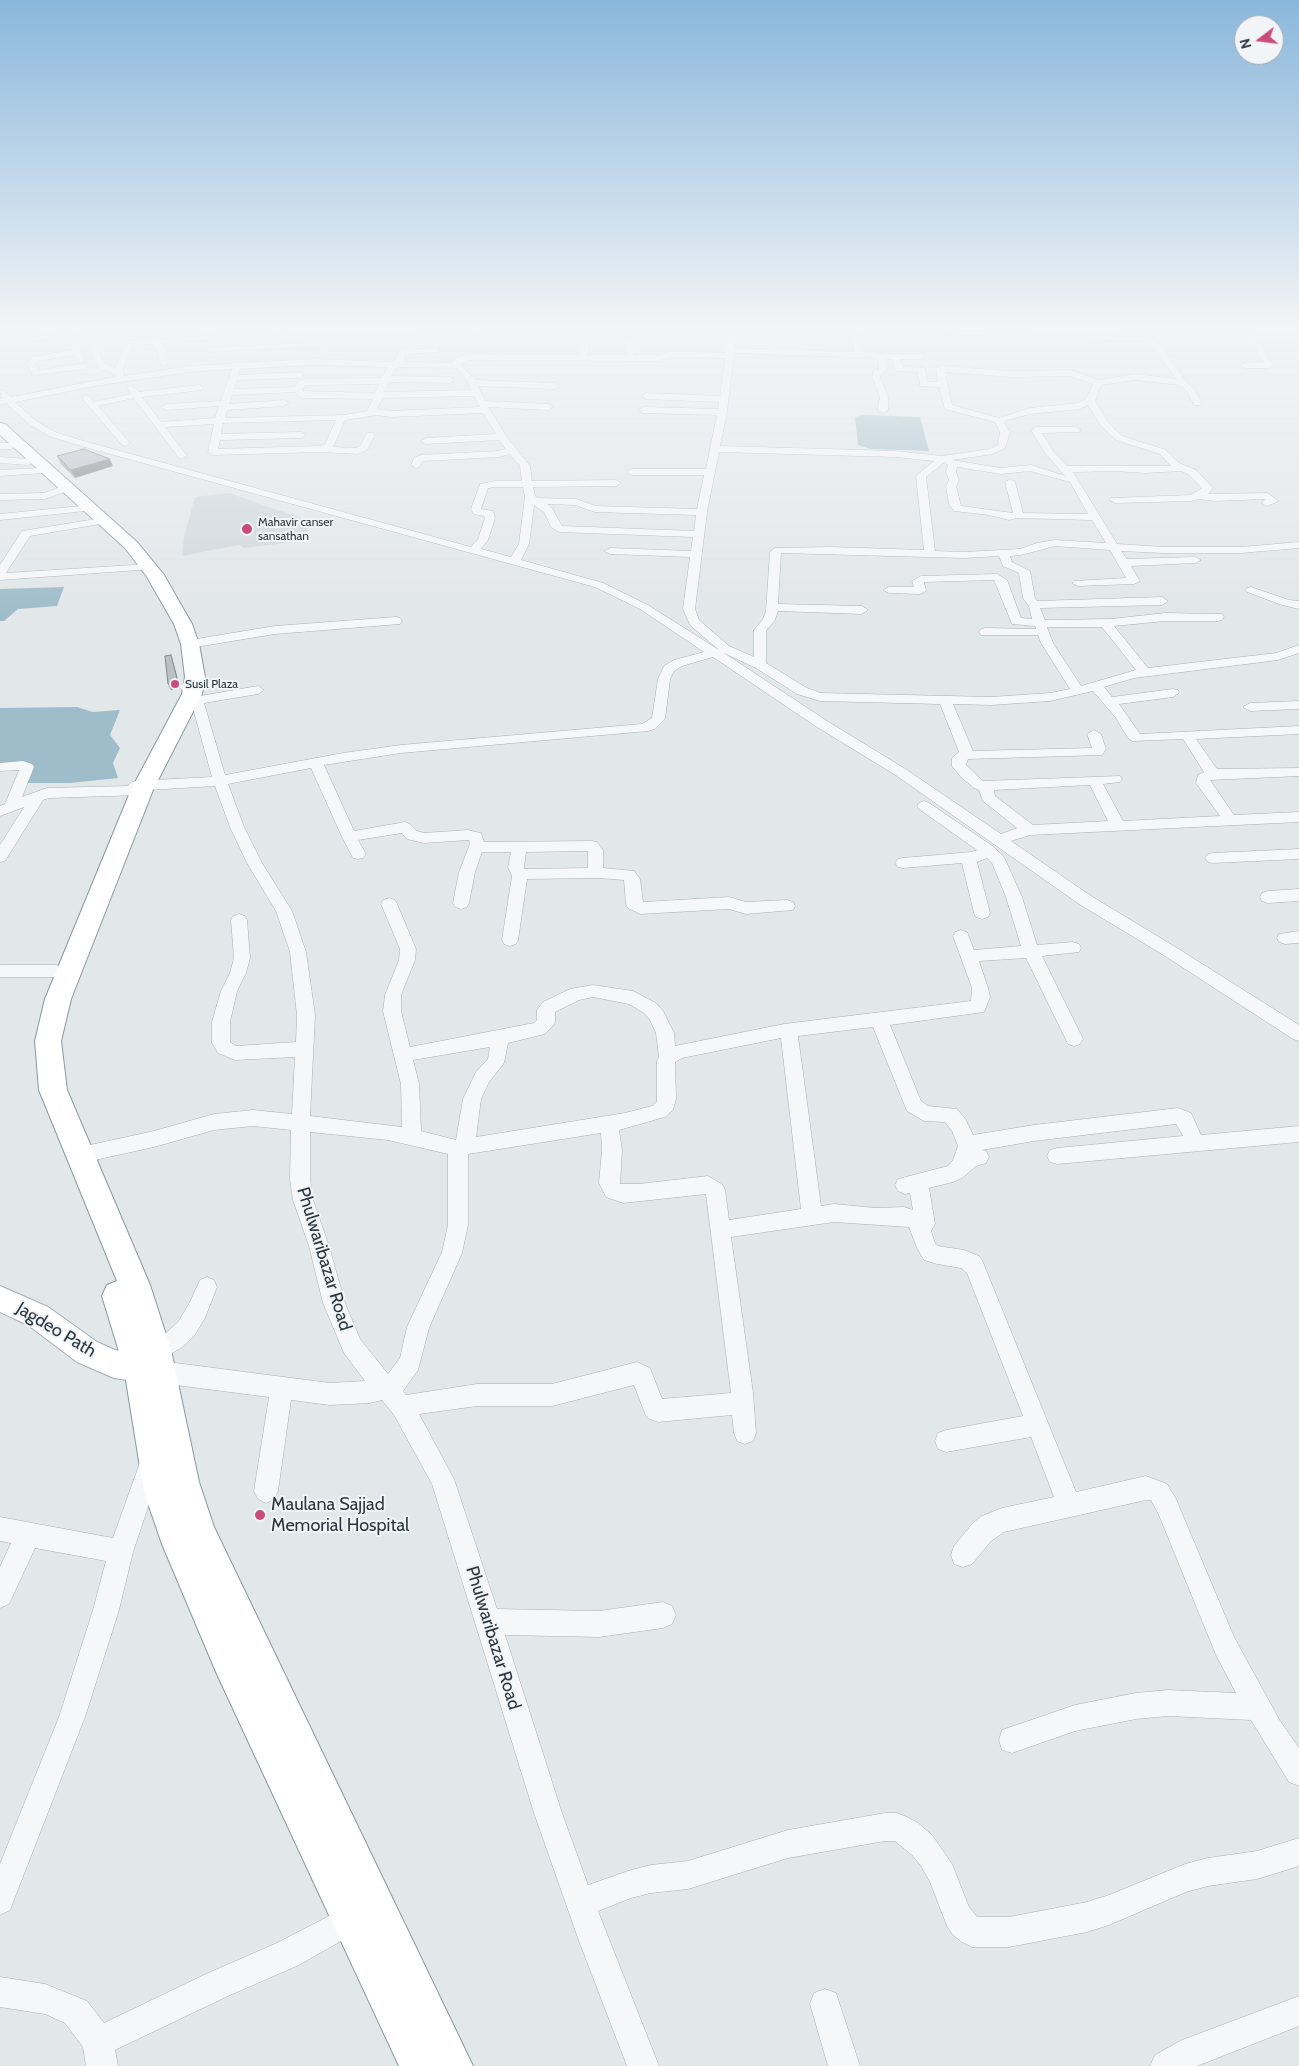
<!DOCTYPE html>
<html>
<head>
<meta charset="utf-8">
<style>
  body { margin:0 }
  #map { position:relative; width:1299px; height:2066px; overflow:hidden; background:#e2e7ea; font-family:Cabin,sans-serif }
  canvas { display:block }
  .north { position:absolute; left:1234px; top:15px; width:50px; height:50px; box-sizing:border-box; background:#f2f5f7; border:1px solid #a2a9af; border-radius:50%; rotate:255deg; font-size:14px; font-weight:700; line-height:20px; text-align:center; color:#2b3842 }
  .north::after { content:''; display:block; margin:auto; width:18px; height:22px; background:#ca4c7b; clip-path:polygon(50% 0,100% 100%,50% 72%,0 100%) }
</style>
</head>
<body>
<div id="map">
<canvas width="1299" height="2066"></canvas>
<div class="north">N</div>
</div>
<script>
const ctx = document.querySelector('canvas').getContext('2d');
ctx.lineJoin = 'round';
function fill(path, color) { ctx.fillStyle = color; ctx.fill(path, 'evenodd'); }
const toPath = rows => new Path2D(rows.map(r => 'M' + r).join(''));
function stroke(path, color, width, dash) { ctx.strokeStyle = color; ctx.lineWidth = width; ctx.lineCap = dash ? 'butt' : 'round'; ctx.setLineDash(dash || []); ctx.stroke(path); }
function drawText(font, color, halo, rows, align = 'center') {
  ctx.font = font + ' Cabin,sans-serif'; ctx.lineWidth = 4; ctx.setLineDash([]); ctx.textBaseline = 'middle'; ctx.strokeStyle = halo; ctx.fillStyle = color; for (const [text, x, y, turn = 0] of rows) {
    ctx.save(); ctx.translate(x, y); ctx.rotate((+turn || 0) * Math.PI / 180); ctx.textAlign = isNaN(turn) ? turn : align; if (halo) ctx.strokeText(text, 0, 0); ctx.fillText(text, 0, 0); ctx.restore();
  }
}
const built = toPath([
  [229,493,312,522,303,537,289,537,285,543,244,548,239,545,182,556,184,537,195,497]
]);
const water = toPath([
  [864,415,920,417,929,451,870,449,858,445,855,417],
  [64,587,57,606,18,609,4,621,0,621,0,589],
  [77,707,93,712,120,710,110,735,120,748,113,763,118,778,70,783,20,783,27,768,0,769,0,708]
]);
const minor = toPath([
  [59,326,67,326,86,361,79,363,75,355,38,361,35,364,39,370,85,363,89,366,85,369,33,375,26,363,32,357,72,350,65,337,20,343,16,341,20,339,62,332,59,326],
  [84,326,93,326,94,328,149,326,98,333,102,344,100,355,104,363,115,368,127,341,219,335,225,326,233,326,224,339,221,339,162,343,166,351,168,363,164,366,160,363,158,352,153,344,133,345,123,369,124,376,190,366,237,363,312,359,393,362,400,350,436,348,439,348,439,352,406,354,403,362,451,363,458,357,469,354,578,355,582,341,568,326,577,326,590,341,587,355,626,355,626,344,607,341,603,339,606,326,614,326,612,337,633,340,634,355,659,355,668,351,725,353,726,326,846,328,849,328,849,332,734,331,734,348,854,352,852,334,856,332,860,334,863,353,924,354,924,358,921,359,900,359,903,367,925,368,927,382,938,382,936,369,940,366,1011,371,1071,370,1099,380,1135,374,1176,379,1156,351,1148,342,939,334,939,330,942,330,1143,337,1132,326,1141,326,1162,347,1185,380,1194,389,1202,403,1200,405,1194,405,1186,390,1180,385,1135,380,1101,385,1095,401,1108,422,1122,436,1166,450,1179,463,1196,470,1213,488,1208,494,1267,493,1279,501,1267,506,1262,503,1265,499,1216,501,1198,499,1192,501,1115,503,1110,500,1111,498,1191,495,1202,488,1188,474,1181,471,1145,473,1116,471,1073,472,1117,544,1164,547,1241,547,1299,542,1299,548,1241,553,1164,553,1121,551,1127,559,1195,557,1201,560,1195,563,1131,566,1140,581,1134,584,1078,586,1072,583,1074,581,1126,578,1110,550,1055,546,1021,555,1010,556,1012,562,1030,571,1035,598,1037,601,1162,597,1168,601,1162,605,1040,608,1045,620,1111,619,1165,613,1222,614,1224,617,1222,620,1218,621,1165,621,1114,626,1148,668,1276,653,1299,645,1299,653,1278,660,1134,678,1104,687,1112,697,1173,689,1178,690,1179,693,1173,697,1119,704,1140,734,1299,726,1299,734,1196,739,1217,769,1299,768,1299,776,1210,780,1234,815,1299,812,1299,822,1030,835,1011,841,1091,896,1177,948,1299,1025,1299,1041,1293,1039,1165,956,1079,904,897,776,817,727,713,657,682,666,674,671,670,679,665,719,655,729,648,731,401,753,324,765,354,831,405,822,410,824,417,831,424,833,468,830,476,832,481,833,484,842,592,841,597,842,603,850,603,868,634,871,640,879,643,902,729,897,746,902,787,900,793,902,795,906,793,910,746,914,729,909,640,914,628,908,626,904,624,880,599,878,527,879,518,940,516,944,510,946,504,944,502,940,512,876,508,867,511,852,482,852,475,872,469,903,467,907,461,909,455,907,453,903,459,872,470,844,469,840,424,843,407,839,402,833,358,840,366,854,363,858,358,859,353,858,342,837,311,768,228,784,244,827,262,863,292,911,306,952,315,1015,310,1116,402,1127,401,1084,383,1011,385,995,399,960,400,949,381,904,383,900,389,898,395,900,397,904,416,949,415,960,401,995,401,1011,410,1047,534,1023,537,1020,537,1010,543,1002,570,989,593,985,633,991,656,1003,663,1011,674,1033,675,1046,784,1024,971,1001,972,988,953,936,955,932,961,930,967,932,974,950,1021,946,1006,897,992,863,987,858,977,862,990,913,988,917,982,919,976,917,974,913,962,863,903,868,898,867,895,863,898,859,903,858,971,852,977,850,919,809,917,806,919,803,924,801,929,803,994,847,1004,857,1022,897,1037,945,1073,942,1079,944,1081,948,1079,952,1042,956,1083,1039,1080,1044,1074,1046,1068,1044,1026,958,979,961,988,988,990,997,984,1012,890,1025,921,1101,928,1106,957,1109,966,1120,973,1135,1034,1125,1178,1108,1191,1113,1201,1135,1299,1126,1299,1142,1057,1164,1050,1162,1047,1156,1050,1150,1057,1148,1183,1136,1176,1124,1034,1141,982,1150,986,1151,989,1157,986,1163,976,1166,962,1178,953,1182,929,1188,935,1224,931,1231,935,1243,938,1246,964,1250,979,1256,982,1260,1076,1492,1146,1476,1167,1484,1176,1499,1234,1637,1280,1721,1299,1748,1299,1786,1289,1782,1251,1720,1168,1716,1136,1719,1075,1731,1012,1753,1002,1750,999,1740,1002,1730,1075,1705,1136,1693,1168,1690,1236,1693,1216,1655,1159,1515,1151,1500,1146,1500,1004,1532,991,1541,972,1564,963,1567,954,1564,951,1555,954,1546,973,1523,982,1516,1002,1508,1054,1497,1031,1437,946,1452,938,1449,935,1441,938,1433,946,1430,1023,1416,967,1273,961,1268,937,1264,924,1260,917,1248,909,1227,834,1222,731,1237,753,1393,756,1433,753,1441,745,1444,737,1441,734,1433,732,1415,658,1422,650,1419,646,1416,634,1385,552,1406,477,1406,419,1414,454,1479,497,1609,599,1611,663,1602,672,1606,676,1615,672,1624,663,1628,599,1637,505,1635,562,1813,588,1885,631,1870,651,1865,688,1861,788,1830,885,1813,897,1813,907,1817,918,1823,932,1835,952,1864,969,1907,977,1917,1009,1917,1087,1902,1109,1895,1185,1864,1208,1858,1257,1851,1299,1838,1299,1866,1257,1879,1208,1886,1186,1892,1109,1925,1087,1932,1009,1947,972,1947,962,1942,953,1935,947,1926,930,1882,921,1866,912,1855,895,1841,885,1841,788,1858,688,1889,651,1893,631,1898,598,1911,659,2066,627,2066,579,1941,534,1813,432,1484,394,1415,382,1400,370,1403,330,1405,291,1400,278,1491,274,1499,266,1503,258,1499,254,1491,269,1397,160,1383,152,1380,149,1372,152,1364,160,1361,330,1383,365,1381,344,1353,323,1303,309,1246,293,1200,290,1179,291,1130,253,1126,214,1130,154,1147,81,1163,74,1161,71,1155,74,1149,81,1147,154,1131,214,1114,253,1110,292,1114,295,1057,235,1060,218,1053,212,1043,212,1022,221,991,230,973,234,958,231,920,233,916,239,914,245,916,247,920,250,958,246,973,237,991,230,1022,230,1042,236,1046,296,1042,297,1015,290,952,276,911,247,863,230,827,215,786,149,790,147,793,142,795,49,798,43,800,5,861,0,862,0,845,24,807,0,816,0,806,5,804,19,770,0,771,0,763,23,761,32,764,34,767,22,797,47,788,128,786,130,783,135,781,212,777,191,701,179,686,185,682,190,683,200,696,258,686,264,690,258,694,204,703,225,775,343,753,401,745,642,724,652,718,658,679,664,666,674,660,704,652,640,609,595,587,74,444,49,436,30,425,6,403,0,405,0,399,2,399,0,391,2,390,11,397,115,377,115,374,102,370,96,364,92,355,94,344,92,336,84,326],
  [734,353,878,358,879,369,874,370,872,377,880,396,878,410,883,413,888,410,888,396,880,377,881,374,887,370,886,359,892,359,896,371,918,372,920,386,939,387,945,409,995,422,1000,432,998,445,990,449,942,456,896,451,720,446,727,412,734,353],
  [669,357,725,358,720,396,646,393,642,396,646,399,719,402,718,409,643,407,638,410,643,413,717,415,706,469,632,469,627,472,632,475,704,475,697,509,596,506,576,499,538,498,535,496,533,487,616,486,621,483,616,480,532,481,530,466,506,436,488,407,548,410,553,407,548,404,485,401,478,386,555,389,559,386,555,383,476,380,460,364,469,360,660,361,669,357],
  [312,365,388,367,381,378,306,379,297,382,295,387,234,389,237,380,300,378,304,375,300,372,238,375,240,369,312,365],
  [397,367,457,368,466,379,471,390,384,392,389,382,450,383,454,380,450,377,391,376,397,367],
  [232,369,221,401,166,404,161,407,166,410,219,406,215,418,161,422,142,397,202,390,203,388,199,385,139,392,131,385,127,388,131,394,94,402,89,396,86,395,82,398,122,445,125,446,130,443,98,406,134,398,179,458,182,459,187,456,165,427,214,424,208,452,213,455,321,452,358,454,367,450,375,435,373,433,367,433,360,446,356,448,333,447,345,420,377,415,390,417,483,413,496,434,426,438,421,441,426,444,499,440,506,449,498,451,421,455,414,458,411,465,416,468,419,467,423,461,499,457,510,454,520,466,522,481,495,481,480,484,471,509,474,514,484,516,485,518,478,539,471,547,80,440,55,432,36,421,15,402,94,386,190,372,232,369],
  [945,372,1011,377,1070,376,1093,384,1086,399,1078,403,1030,408,999,418,952,405,945,372],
  [379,384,375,393,303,391,304,386,307,385,379,384],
  [294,392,302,398,373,399,367,411,344,415,225,418,227,410,284,406,289,403,284,400,229,404,232,395,294,392],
  [474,396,480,407,390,411,377,409,382,398,474,396],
  [1088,405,1101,426,1116,440,1160,454,1171,466,1067,466,1053,451,1042,433,1079,432,1081,430,1076,427,1036,427,1031,430,1046,454,1065,476,1031,465,1001,468,952,460,993,454,1005,448,1010,432,1004,423,1007,420,1030,414,1080,409,1088,405],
  [336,420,325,444,320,446,218,449,220,440,301,438,306,435,301,432,221,434,223,423,336,420],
  [719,452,896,457,934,461,916,476,924,550,831,547,775,548,770,552,766,611,763,619,754,630,754,657,729,646,699,620,695,609,707,512,719,452],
  [946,461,945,463,948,465,946,472,949,480,946,486,949,504,954,511,989,515,1009,520,1017,518,1092,520,1106,543,1055,540,1037,543,1020,549,964,552,935,551,926,477,946,461],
  [957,467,1001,474,1030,471,1070,482,1088,514,1023,513,1015,482,1010,479,1005,482,1013,513,961,506,956,486,959,480,956,472,957,467],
  [495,487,523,487,525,497,519,544,511,557,481,549,488,540,495,518,493,511,481,509,488,488,495,487],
  [547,504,575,505,595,512,696,515,694,531,562,526,552,508,547,504],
  [534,505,544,512,551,527,559,532,693,537,691,551,610,548,604,551,610,554,690,557,683,609,690,625,719,650,648,605,603,583,521,560,529,544,534,505],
  [781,553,964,558,999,556,1003,566,1019,573,1023,598,1029,606,1032,619,1021,618,1007,580,997,574,921,576,912,581,914,587,889,587,883,590,889,593,920,594,926,591,924,582,994,580,1012,624,1035,626,1036,629,985,628,981,629,979,632,981,635,1038,635,1041,643,1070,689,1050,693,991,697,821,693,807,688,766,663,766,631,775,620,778,611,862,614,868,610,862,606,778,604,781,553],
  [1047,627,1102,627,1136,670,1081,686,1053,643,1047,627],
  [724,653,756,668,797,694,820,701,940,704,959,752,952,758,952,766,961,777,974,788,979,790,983,801,1017,828,1001,834,907,770,827,721,724,653],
  [1093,691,1116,718,1128,738,1132,741,1183,739,1204,772,1198,775,1196,783,1220,816,1123,821,1103,784,1120,782,1122,779,1120,776,983,781,966,765,968,759,1102,755,1106,749,1101,734,1094,730,1087,734,1092,748,973,751,953,704,991,705,1050,701,1093,691],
  [1090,785,1108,821,1033,825,995,796,994,790,1090,785],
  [588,851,588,868,524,869,524,867,526,852,588,851],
  [593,997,629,1004,644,1013,650,1020,656,1033,659,1057,657,1061,657,1101,652,1106,625,1113,476,1137,481,1099,489,1082,504,1063,508,1043,545,1034,555,1023,555,1012,579,1000,593,997],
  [873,1027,907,1111,924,1121,945,1122,952,1131,958,1146,953,1160,948,1166,898,1179,895,1185,898,1191,905,1194,910,1193,913,1210,904,1207,875,1208,834,1204,821,1206,798,1036,873,1027],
  [781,1038,801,1209,729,1220,725,1190,722,1184,708,1176,639,1184,620,1184,622,1150,619,1130,665,1117,673,1110,676,1099,675,1062,682,1058,781,1038],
  [490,1047,488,1059,476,1072,463,1099,456,1140,421,1131,419,1084,413,1060,490,1047],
  [310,1132,388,1140,448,1154,448,1225,442,1252,407,1327,400,1358,388,1374,360,1339,345,1303,329,1246,313,1200,310,1179,310,1132],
  [601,1133,602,1150,599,1183,606,1197,623,1203,706,1194,731,1393,662,1399,650,1368,637,1362,552,1384,477,1384,406,1395,403,1391,418,1370,429,1328,462,1253,468,1225,468,1154,601,1133],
  [257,326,265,326,264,331,322,330,326,332,322,334,264,335,257,334,257,326],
  [1238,326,1247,326,1254,335,1299,336,1299,340,1258,340,1273,365,1269,368,1245,368,1242,367,1242,363,1263,362,1249,338,1238,326],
  [474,332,478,334,477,336,321,339,317,337,321,335,474,332],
  [318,342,321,342,321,346,210,352,206,350,210,348,318,342],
  [0,443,11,443,16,446,11,449,0,449,0,443],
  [0,457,28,459,33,462,28,465,0,463,0,457],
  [39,468,44,471,43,473,0,476,0,470,39,468],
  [66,485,71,488,70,490,45,499,0,500,0,494,44,493,66,485],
  [81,506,85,507,86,509,85,511,0,520,0,514,81,506],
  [96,519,101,522,100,524,30,536,6,573,149,564,155,567,153,569,0,580,0,565,22,531,96,519],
  [1251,587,1289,600,1299,601,1299,609,1282,605,1247,592,1245,590,1247,588,1251,587],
  [396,617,400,618,402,621,400,624,275,634,190,648,184,644,190,640,275,626,396,617],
  [1299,701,1299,709,1250,711,1243,707,1250,703,1299,701],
  [1299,849,1299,859,1213,863,1208,862,1205,858,1208,854,1213,853,1299,849],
  [1299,889,1299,901,1268,903,1262,901,1260,897,1262,893,1268,891,1299,889],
  [1299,931,1299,943,1285,944,1279,942,1277,938,1279,934,1299,931],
  [0,965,56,965,62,967,64,971,62,975,56,977,0,977,0,965],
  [207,1277,214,1280,217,1287,205,1318,194,1336,181,1348,163,1358,155,1361,147,1358,144,1350,147,1342,165,1334,178,1322,189,1304,200,1280,207,1277],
  [151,1450,159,1454,163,1462,133,1552,119,1610,85,1717,10,1910,0,1915,0,1864,59,1717,93,1610,106,1561,35,1548,9,1604,0,1608,0,1567,11,1543,0,1541,0,1517,113,1538,143,1454,151,1450],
  [354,1903,364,1908,369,1918,364,1928,299,1965,228,1996,115,2050,118,2066,86,2066,83,2047,65,2023,45,2014,0,2007,0,1977,45,1984,87,2001,104,2023,206,1974,277,1943,354,1903],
  [825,1989,836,1993,860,2066,828,2066,810,2004,814,1993,825,1989],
  [1299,1996,1299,2026,1197,2066,1150,2066,1155,2055,1182,2040,1299,1996]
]);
const major = toPath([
  [0,1286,48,1307,97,1342,115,1350,140,1354,150,1358,154,1368,150,1378,140,1382,114,1378,77,1362,28,1325,0,1312,0,1286]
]);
const highway = toPath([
  [0,423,5,424,137,542,164,575,192,624,199,644,205,677,202,694,153,790,71,999,61,1041,67,1090,150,1285,171,1350,199,1482,214,1527,473,2066,399,2066,216,1672,162,1544,144,1492,124,1368,102,1296,107,1285,117,1281,39,1090,35,1041,45,999,131,790,182,694,185,677,181,644,174,624,147,577,125,548,0,435,0,423]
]);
const wall = toPath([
  [57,456,113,466,75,478,61,464]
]);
const shadedWall = toPath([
  [110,459,113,466,75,478,71,470],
  [171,655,179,684,177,686,178,688,171,690,168,684,175,680]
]);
const building = toPath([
  [84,449,110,459,71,470,57,456,84,449],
  [171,655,177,678,175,680,176,682,168,684,165,656,171,655]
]);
const markers = [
  [247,529,6,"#ca4c7b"],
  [175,684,5,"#ca4c7b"],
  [260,1515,6,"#ca4c7b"]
];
const farPoinames = [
  ["Mahavir canser",258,522],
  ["sansathan",258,536],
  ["Susil Plaza",185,684]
];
const nearStreetnames = [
  ["Phulwaribazar Road",324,1259,73],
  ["Jagdeo Path",56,1330,31],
  ["Phulwaribazar Road",493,1638,73]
];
const nearPoinames = [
  ["Maulana Sajjad",271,1505],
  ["Memorial Hospital",271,1526]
];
fill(built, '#d0d7dc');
fill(water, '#9ebcc9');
stroke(minor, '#a7afb4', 1);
stroke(major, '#a2aeb5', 2);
stroke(highway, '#8a98a0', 2);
fill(minor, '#f5f7f8');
fill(major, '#fff');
fill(highway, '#fff');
fill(wall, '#9fa6ab');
fill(shadedWall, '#82878b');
fill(building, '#b9c1c7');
stroke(building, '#82878b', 1);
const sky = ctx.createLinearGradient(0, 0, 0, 616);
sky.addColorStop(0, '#8ab7dc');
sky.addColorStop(0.53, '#f2f4f6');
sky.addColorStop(1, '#f2f4f600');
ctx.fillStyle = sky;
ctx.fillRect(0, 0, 1299, 616);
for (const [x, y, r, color] of markers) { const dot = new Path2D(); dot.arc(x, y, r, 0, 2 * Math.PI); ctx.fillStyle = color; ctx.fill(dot); stroke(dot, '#f2f5f7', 2); }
drawText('12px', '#2b3842', '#f2f5f7', farPoinames, 'left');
drawText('18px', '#2b3842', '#f2f5f7', nearStreetnames);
drawText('18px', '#2b3842', '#f2f5f7', nearPoinames, 'left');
</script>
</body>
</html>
